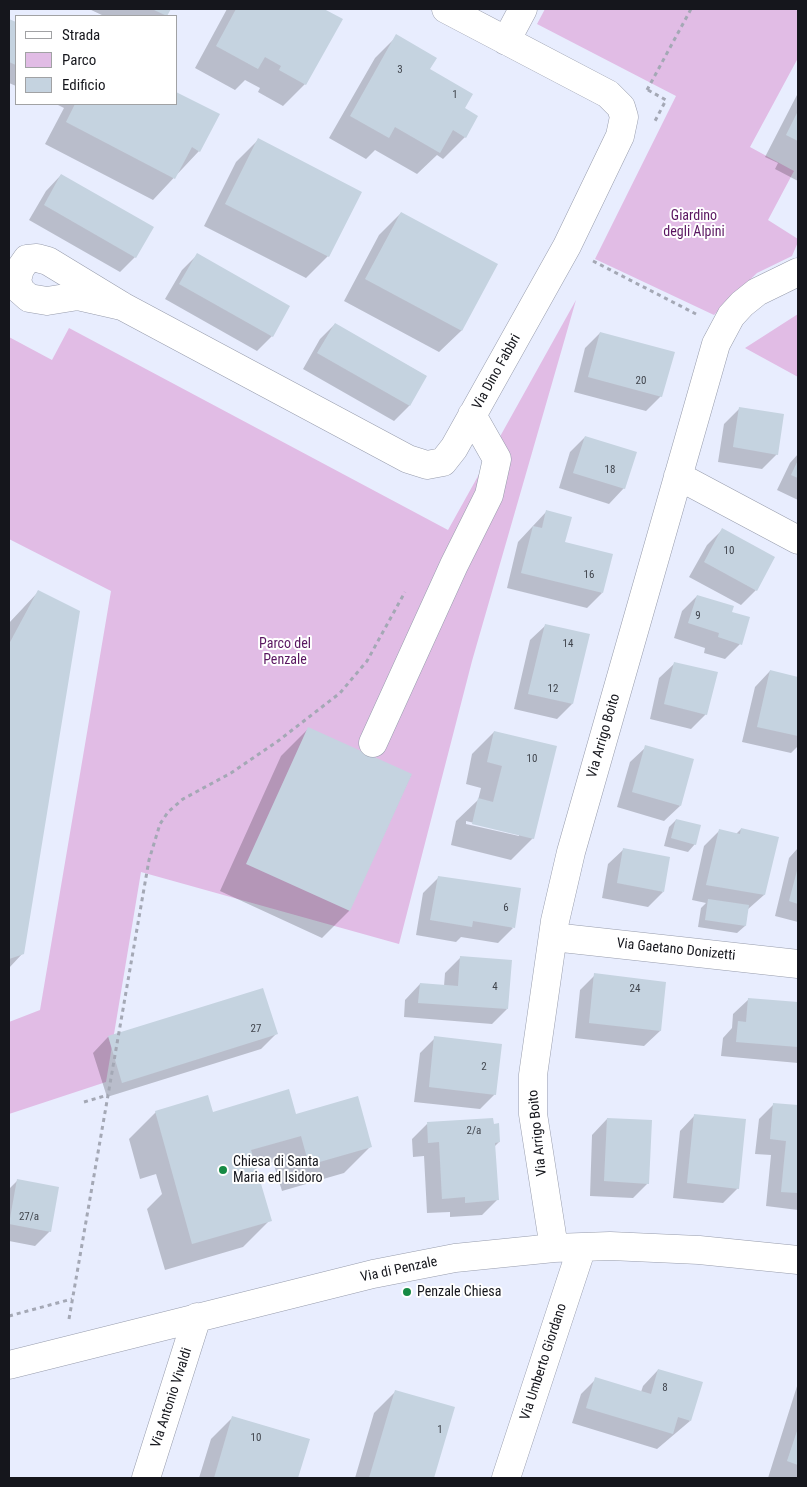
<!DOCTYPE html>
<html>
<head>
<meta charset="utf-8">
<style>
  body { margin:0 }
  #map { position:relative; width:807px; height:1487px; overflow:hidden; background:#e8edfe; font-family:"Roboto Condensed",sans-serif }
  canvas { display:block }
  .frame { position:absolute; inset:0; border:10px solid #15161c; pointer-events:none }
  .legend { position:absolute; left:15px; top:15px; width:162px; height:90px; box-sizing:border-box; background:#fff; border:1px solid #a1a2a4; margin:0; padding:6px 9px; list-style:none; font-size:15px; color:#15161c }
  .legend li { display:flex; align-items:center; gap:10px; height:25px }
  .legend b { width:25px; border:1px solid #a1a2a4 }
</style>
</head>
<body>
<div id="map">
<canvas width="807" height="1487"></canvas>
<div class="frame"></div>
<ul class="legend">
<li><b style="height:6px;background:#fff"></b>Strada</li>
<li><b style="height:14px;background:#e1bce5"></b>Parco</li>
<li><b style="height:14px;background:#c5d3e0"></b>Edificio</li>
</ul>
</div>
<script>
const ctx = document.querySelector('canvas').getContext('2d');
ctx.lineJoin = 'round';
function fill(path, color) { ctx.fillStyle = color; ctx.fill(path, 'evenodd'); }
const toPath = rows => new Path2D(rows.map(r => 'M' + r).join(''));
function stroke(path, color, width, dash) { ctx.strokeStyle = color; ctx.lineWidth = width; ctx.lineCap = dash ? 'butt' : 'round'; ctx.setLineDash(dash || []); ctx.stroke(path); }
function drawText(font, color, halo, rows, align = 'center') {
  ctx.font = font + ' "Roboto Condensed",sans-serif'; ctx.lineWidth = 4; ctx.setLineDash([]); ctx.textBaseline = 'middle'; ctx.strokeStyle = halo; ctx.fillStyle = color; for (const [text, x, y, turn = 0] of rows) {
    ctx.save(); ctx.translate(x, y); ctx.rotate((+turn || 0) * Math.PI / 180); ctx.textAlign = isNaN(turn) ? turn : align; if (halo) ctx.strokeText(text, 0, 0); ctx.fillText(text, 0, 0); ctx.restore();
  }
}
const green = toPath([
  [545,9,798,9,798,58,750,147,794,171,768,220,798,239,798,242,792,256,757,273,714,315,595,259,676,96,537,24],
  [576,300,472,661,399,944,141,872,106,1082,9,1114,9,1022,40,1010,111,591,9,539,9,337,52,360,69,328,448,530],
  [798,314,798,377,745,348]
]);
const shadow = toPath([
  [89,9,170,9,165,16,104,16],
  [227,9,322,9,341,19,305,84,283,106,258,92,260,88,245,80,235,90,195,68],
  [9,20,16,23,16,86,9,83],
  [397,36,463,108,465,137,443,159,437,155,417,174,375,150,366,159,329,138,375,58],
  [798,93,798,181,775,169,778,163,765,157],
  [56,104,176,104,199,151,153,200,45,144,64,108],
  [258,140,328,256,306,278,204,226,236,162],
  [61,175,135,257,120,272,29,220,46,191],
  [401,213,496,265,461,331,439,352,344,301,379,235],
  [197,255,272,336,257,351,165,299,182,270],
  [335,324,426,376,409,406,394,421,303,369,320,339],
  [600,333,661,396,646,411,574,392,585,348],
  [739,409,777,454,762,469,718,462,724,424],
  [585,437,624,488,609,504,559,488,570,452],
  [798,454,798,500,777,490,790,463],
  [546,512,564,543,602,593,587,608,507,588,518,542],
  [722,530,756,590,741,605,689,577,707,545],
  [38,592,23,953,9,968,9,623],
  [697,596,731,613,740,644,725,659,704,653,705,648,674,638,682,611],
  [546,625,572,704,557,719,514,709,530,640],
  [675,663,706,714,691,729,650,719,659,678],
  [770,671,798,678,798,746,791,753,742,742,755,687],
  [308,729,411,775,349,911,322,938,220,891,281,756],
  [494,732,533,838,511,860,451,845,456,821,478,800,481,788,466,784,472,754],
  [466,821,519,834,519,836,466,824],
  [646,747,680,806,664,821,617,807,630,762],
  [676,820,695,844,688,852,664,846,669,827],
  [741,829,777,838,764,895,747,910,745,926,737,933,698,927,701,908,706,903,692,900,704,846,719,831,736,834],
  [798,848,798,922,775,916,789,858],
  [624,849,663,892,648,907,602,898,608,864],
  [438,878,513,928,498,943,461,937,456,942,416,935,423,893],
  [460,958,507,1009,492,1024,404,1017,405,1000,420,984,444,986,445,973],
  [595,975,665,983,660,1031,644,1046,575,1038,580,990],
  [749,999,798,1003,798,1063,721,1056,723,1038,732,1028,733,1014],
  [276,1034,261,1049,107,1097,93,1053,108,1037],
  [435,1038,495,1094,480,1109,414,1102,420,1053],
  [774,1104,798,1107,798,1210,766,1206,771,1155,755,1154,759,1119],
  [156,1112,295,1116,371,1146,344,1173,282,1191,273,1162,255,1167,270,1220,243,1247,165,1270,147,1209,162,1194,156,1174,140,1179,129,1139],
  [695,1115,738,1188,723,1203,673,1198,680,1131],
  [607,1119,648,1183,633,1198,590,1196,592,1135],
  [427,1124,499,1142,494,1147,497,1200,482,1215,450,1217,450,1212,427,1213,424,1156,413,1157,412,1139],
  [17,1181,50,1231,35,1246,9,1241,9,1189],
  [658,1370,690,1421,657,1449,572,1423,581,1394,596,1379,641,1392,643,1386],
  [798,1383,798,1478,768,1478],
  [396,1391,453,1408,433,1478,355,1478,374,1413],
  [233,1417,308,1439,297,1478,199,1478,211,1439]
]);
const building = toPath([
  [152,9,171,9,167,16],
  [236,9,324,9,343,19,306,85,279,70,281,66,265,57,258,69,216,46],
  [9,19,16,22,16,65,9,62],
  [396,34,437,58,430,69,473,94,465,108,478,116,466,138,453,130,440,153,395,127,389,138,350,116],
  [176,92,220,114,200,152,192,147,175,179,66,122,75,104,176,104],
  [798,111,798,141,786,135],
  [258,138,362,192,329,257,225,204],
  [61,174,154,227,136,258,44,205],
  [401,212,498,264,462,331,365,279],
  [197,253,290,306,273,337,179,284],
  [335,323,427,376,410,406,317,353],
  [600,332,675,352,662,397,588,377],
  [739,407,784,414,778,455,733,447],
  [585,436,637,452,625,489,573,473],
  [798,460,798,478,791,475],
  [546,510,572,517,565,542,613,554,603,593,521,573,533,526,542,528],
  [722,528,775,557,757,591,704,562],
  [38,590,80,611,24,954,9,959,9,644],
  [697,595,734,606,732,612,750,617,742,645,718,637,719,633,688,623],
  [545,624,590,634,573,704,528,694],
  [674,662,718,672,707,715,664,704],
  [770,670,798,677,798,736,757,727],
  [308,727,412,774,350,911,246,864],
  [494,731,557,746,534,839,472,824,478,798,493,802,502,766,487,762],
  [645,745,694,759,681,806,632,792],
  [676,819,701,825,696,845,671,838],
  [741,828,779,837,765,895,706,885,719,829,740,834],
  [623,848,670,857,664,892,617,883],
  [798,867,798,904,789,901],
  [438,876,521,888,515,928,473,921,472,927,430,920],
  [708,899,749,905,746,926,705,920],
  [460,956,512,960,508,1009,418,1003,420,983,458,986],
  [594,973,666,982,661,1031,589,1023],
  [263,988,278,1034,122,1083,108,1036],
  [748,998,798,1002,798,1047,736,1042,738,1021,746,1022],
  [434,1036,502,1044,496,1095,429,1087],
  [289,1089,296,1114,358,1096,372,1147,309,1165,301,1136,251,1150,272,1221,192,1244,155,1111,208,1095,213,1112],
  [773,1103,798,1105,798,1193,781,1192,786,1141,770,1139],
  [694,1114,746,1119,739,1189,687,1183],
  [493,1118,494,1124,499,1123,500,1142,495,1143,499,1200,465,1203,465,1197,442,1199,439,1142,428,1143,427,1122],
  [607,1118,652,1120,649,1184,604,1181],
  [17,1179,59,1187,51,1232,9,1224],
  [658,1369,703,1382,691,1421,678,1417,673,1434,586,1408,595,1377,651,1394],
  [395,1390,455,1407,434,1478,369,1478],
  [232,1416,310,1439,298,1478,214,1478],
  [798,1428,798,1465,787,1461]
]);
const path = toPath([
  [647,90,691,9],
  [648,90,666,100,655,121],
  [593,261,696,314],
  [84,1102,108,1095],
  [9,1316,72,1299],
  [69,1319,149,860,160,824,168,812,183,799,231,773,278,741,340,693,367,661,405,592]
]);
const minor = toPath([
  [506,41,523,9],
  [122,306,78,296,47,301,29,298,20,290,17,280,20,269,27,259,37,258,48,261,122,306,408,459,427,465,443,462,454,448,567,246,620,136,624,117,621,107,608,94,446,9],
  [678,476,798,540],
  [373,743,454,565,489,495,497,459,472,415],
  [553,937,798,964],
  [554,1248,533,1114,533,1075,555,921,571,852,716,344,731,316,742,304,757,292,798,272],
  [9,1365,373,1274,455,1258,554,1248,610,1246,699,1250,798,1260],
  [146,1478,197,1317],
  [506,1478,582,1247]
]);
const markers = [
  [223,1170,5,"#168a44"],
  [407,1292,5,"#168a44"]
];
const numberNames = [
  ["3",400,70],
  ["1",455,95],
  ["20",641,381],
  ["18",610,470],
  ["10",729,551],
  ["16",589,575],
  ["9",698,616],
  ["14",568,644],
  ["12",553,689],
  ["10",532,759],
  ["6",506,908],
  ["4",495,987],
  ["24",635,989],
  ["27",256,1029],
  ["2",484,1067],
  ["2/a",474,1131],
  ["27/a",29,1217],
  ["8",665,1388],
  ["1",440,1430],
  ["10",256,1438]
];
const parkNames = [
  ["Giardino",694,216],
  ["degli Alpini",694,232],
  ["Parco del",285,644],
  ["Penzale",285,660]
];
const streetNames = [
  ["Via Dino Fabbri",497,372,-61],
  ["Via Arrigo Boito",604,736,-74],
  ["Via Gaetano Donizetti",676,950,6],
  ["Via Arrigo Boito",538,1133,-96],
  ["Via di Penzale",399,1270,-12],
  ["Via Umberto Giordano",544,1362,-72],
  ["Via Antonio Vivaldi",172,1398,-72]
];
const poiNames = [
  ["Chiesa di Santa",233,1162],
  ["Maria ed Isidoro",233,1178],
  ["Penzale Chiesa",417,1292]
];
fill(green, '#e1bce5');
fill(shadow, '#0003');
fill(building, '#c5d3e0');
stroke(minor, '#979cac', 29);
stroke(path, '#a4a8b5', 3, [4, 4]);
stroke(minor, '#fff', 28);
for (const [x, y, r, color] of markers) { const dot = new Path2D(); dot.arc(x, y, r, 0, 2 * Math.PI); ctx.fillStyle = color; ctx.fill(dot); stroke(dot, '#fff', 2); }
drawText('11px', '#41454d', null, numberNames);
drawText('14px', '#5a1761', '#fff', parkNames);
drawText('14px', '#15161c', '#fff', streetNames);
drawText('14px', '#15161c', '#fff', poiNames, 'left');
</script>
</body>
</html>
